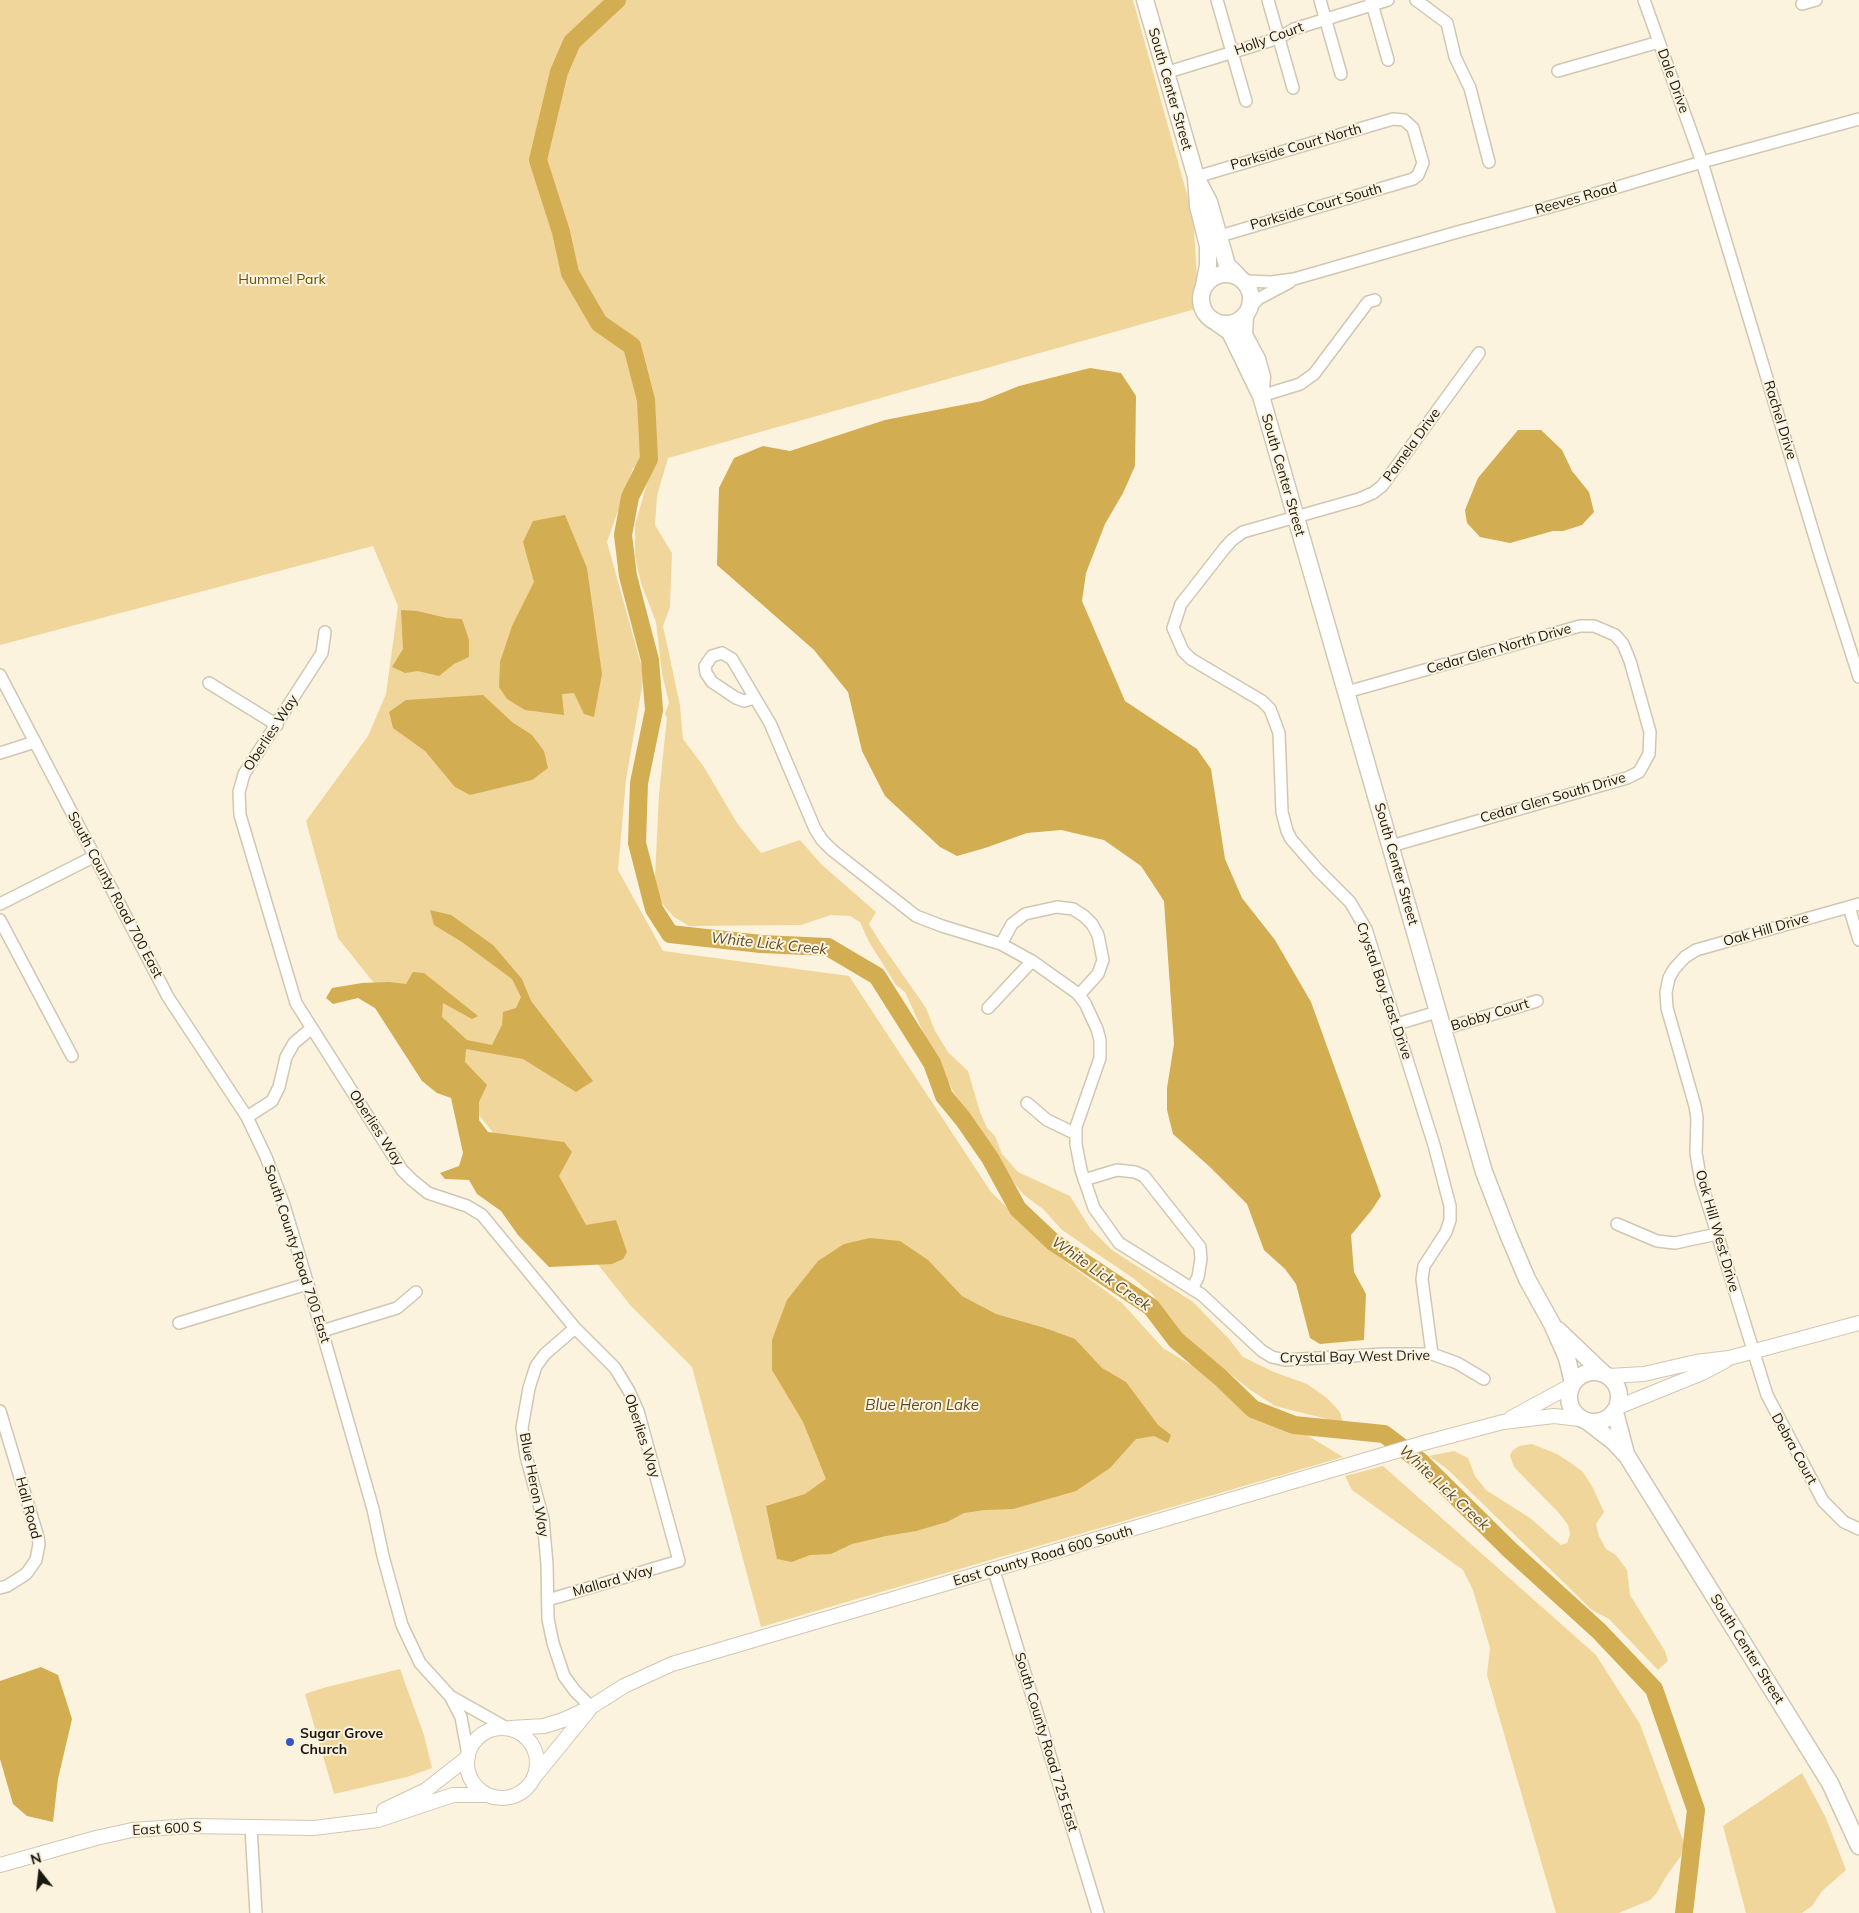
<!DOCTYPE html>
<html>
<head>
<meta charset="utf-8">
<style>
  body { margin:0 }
  #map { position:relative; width:1859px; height:1913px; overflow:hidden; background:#fcf3de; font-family:Mulish,sans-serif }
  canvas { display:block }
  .north { position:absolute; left:15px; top:1848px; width:50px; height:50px; -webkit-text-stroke:4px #fcf3de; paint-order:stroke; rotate:344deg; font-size:14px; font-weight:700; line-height:20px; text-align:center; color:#1b1810 }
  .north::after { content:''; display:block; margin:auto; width:18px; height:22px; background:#1b1810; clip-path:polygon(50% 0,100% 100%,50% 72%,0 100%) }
</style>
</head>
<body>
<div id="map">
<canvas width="1859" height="1913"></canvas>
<div class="north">N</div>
</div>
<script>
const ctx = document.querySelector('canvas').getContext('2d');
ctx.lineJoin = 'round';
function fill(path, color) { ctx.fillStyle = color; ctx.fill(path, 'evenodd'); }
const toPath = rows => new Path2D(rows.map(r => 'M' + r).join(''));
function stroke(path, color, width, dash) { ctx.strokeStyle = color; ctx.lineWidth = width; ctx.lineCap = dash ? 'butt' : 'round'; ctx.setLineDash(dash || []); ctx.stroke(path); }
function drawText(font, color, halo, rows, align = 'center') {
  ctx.font = font + ' Mulish,sans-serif'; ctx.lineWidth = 4; ctx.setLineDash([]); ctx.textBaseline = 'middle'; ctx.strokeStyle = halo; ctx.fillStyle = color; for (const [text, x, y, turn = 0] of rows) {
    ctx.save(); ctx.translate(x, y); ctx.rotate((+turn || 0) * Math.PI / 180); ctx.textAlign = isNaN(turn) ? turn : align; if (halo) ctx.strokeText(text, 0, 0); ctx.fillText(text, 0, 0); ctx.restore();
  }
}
const green = toPath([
  [0,0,1133,0,1193,216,1199,308,668,458,657,496,655,525,672,553,670,607,663,626,680,705,683,739,704,767,737,823,761,853,800,840,821,864,876,912,869,924,880,942,926,1008,935,1031,948,1052,968,1071,980,1112,987,1128,995,1136,1002,1154,1018,1172,1070,1196,1090,1228,1112,1250,1193,1302,1229,1339,1243,1357,1274,1372,1307,1384,1327,1398,1340,1412,1343,1423,1275,1406,1249,1389,1182,1335,1152,1294,1133,1278,1062,1230,1043,1209,1024,1195,1001,1167,977,1125,954,1093,924,1034,905,992,896,985,869,942,860,922,850,916,831,915,801,925,689,926,674,917,660,901,655,877,659,794,667,718,665,714,669,703,662,673,656,622,641,583,635,556,635,525,653,462,633,468,607,542,644,675,626,780,618,870,663,951,849,976,991,1192,1055,1254,1122,1303,1163,1348,1343,1457,761,1627,692,1367,631,1306,338,938,306,821,368,736,386,694,398,606,373,546,0,645],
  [1532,1444,1557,1454,1571,1463,1583,1472,1593,1488,1604,1512,1596,1524,1599,1536,1606,1549,1616,1555,1627,1570,1630,1595,1665,1651,1668,1661,1658,1670,1609,1619,1592,1610,1447,1469,1429,1456,1454,1451,1468,1458,1475,1476,1486,1490,1530,1518,1561,1545,1567,1543,1570,1534,1568,1525,1559,1513,1514,1467,1510,1456,1512,1451,1519,1446],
  [1383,1466,1596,1655,1640,1724,1684,1843,1681,1856,1667,1875,1656,1894,1650,1900,1619,1913,1556,1913,1487,1675,1490,1648,1473,1590,1463,1570,1352,1490,1345,1476],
  [400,1669,424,1735,432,1768,407,1777,334,1794,305,1694,323,1688],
  [1802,1773,1826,1818,1846,1870,1822,1891,1812,1906,1802,1913,1746,1913,1723,1826]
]);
const water = toPath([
  [1090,368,1121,373,1136,396,1135,466,1123,493,1105,524,1086,573,1082,601,1125,701,1197,749,1211,769,1225,859,1242,898,1275,940,1311,1002,1381,1196,1371,1211,1351,1235,1354,1272,1366,1294,1364,1340,1320,1344,1310,1338,1296,1284,1285,1269,1264,1250,1247,1204,1210,1167,1173,1134,1167,1110,1167,1088,1174,1044,1164,901,1141,866,1104,840,1061,830,1027,833,985,848,957,856,940,847,885,796,862,751,848,692,814,650,717,565,719,488,734,458,763,446,790,451,885,420,982,401,1019,386],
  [1518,430,1541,430,1562,450,1572,471,1589,492,1594,512,1582,525,1563,531,1553,531,1510,543,1480,537,1467,523,1465,510,1478,478],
  [565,515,587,568,602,674,594,717,584,714,574,693,562,694,564,715,525,710,507,699,499,687,500,662,512,626,534,582,523,542,533,521],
  [401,610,417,611,447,618,462,619,469,640,469,657,454,664,439,676,418,671,405,673,392,667,403,649],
  [483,695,512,722,532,735,544,751,548,768,532,780,470,795,455,787,425,751,393,728,389,712,406,700],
  [430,910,451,915,493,945,522,979,531,1001,593,1081,576,1092,523,1059,466,1049,465,1062,487,1085,479,1102,479,1120,488,1132,564,1142,572,1152,559,1176,586,1225,616,1220,627,1252,623,1259,612,1264,549,1267,518,1235,501,1211,477,1194,469,1180,445,1179,440,1173,459,1166,463,1153,451,1098,437,1093,422,1081,375,1008,358,998,333,1004,326,998,332,988,362,983,389,982,406,984,413,972,424,973,478,1016,472,1019,443,1003,442,1017,467,1040,492,1045,502,1025,503,1012,516,1008,521,997,512,979,462,942,434,925],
  [870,1238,900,1241,928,1260,962,1296,996,1314,1045,1328,1075,1339,1102,1368,1126,1382,1158,1425,1171,1435,1168,1443,1154,1436,1136,1439,1110,1468,1076,1491,1013,1509,985,1510,964,1513,947,1522,916,1531,886,1536,852,1544,831,1554,810,1555,792,1562,777,1559,766,1506,805,1494,826,1479,803,1422,772,1370,772,1340,787,1300,818,1261,844,1244],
  [41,1667,58,1675,72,1719,58,1779,53,1822,27,1816,13,1804,0,1759,0,1681]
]);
const river = toPath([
  [617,0,572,42,559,72,538,160,561,232,570,273,599,323,632,346,646,400,649,459,630,497,623,535,628,576,650,660,654,710,639,783,637,843,654,909,670,934,761,944,828,947,877,976,932,1063,944,1096,963,1119,990,1158,1018,1209,1053,1242,1151,1307,1176,1340,1221,1378,1253,1409,1294,1425,1384,1434,1421,1462,1510,1550,1599,1631,1654,1689,1696,1810,1684,1913]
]);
const minor = toPath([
  [1217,0,1246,101],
  [1268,0,1293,88],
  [1320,0,1341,74],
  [1371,0,1388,60],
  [1416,0,1447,23,1455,57,1470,88,1489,162],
  [1644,0,1702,162,1821,558,1859,677],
  [1802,4,1816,0],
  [1558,71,1659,42],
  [1165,73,1279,38,1294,29,1388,0],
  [1196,177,1393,119,1404,120,1413,128,1423,163,1418,175,1413,179,1220,236],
  [1245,281,1271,282,1294,279,1454,233,1557,205,1702,162,1859,119],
  [1249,309,1258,299,1290,282],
  [1261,396,1300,384,1314,374,1368,302,1375,300],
  [325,632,322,653,244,774,239,792,240,815,296,1003,402,1170,412,1180,428,1193,467,1206,482,1215,575,1328,615,1368,629,1391,638,1411,679,1561,548,1600],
  [722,653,732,659,755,698,744,701,736,698,712,682,706,673,705,666,712,656,722,653],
  [0,675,168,997,247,1117,266,1157,284,1205,322,1331,373,1509,383,1556,402,1625,420,1663,450,1696,461,1717,468,1755],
  [209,683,277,725],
  [1347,692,1580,626,1594,626,1615,635,1623,644,1630,661,1650,732,1649,754,1639,772,1627,778,1391,846],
  [755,698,770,723,815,829,822,840,832,850,916,916,942,926,1001,944,1032,961,1077,993,1085,1003,1097,1029,1100,1040,1100,1058,1076,1127,1076,1144,1081,1170,1094,1208,1119,1243,1202,1295,1262,1351,1272,1357,1285,1360,1384,1354,1432,1354,1457,1363,1484,1379],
  [0,753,35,742],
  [0,904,95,856],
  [1859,904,1696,950,1685,957,1674,969,1669,978,1666,992,1667,1008,1695,1106,1697,1118,1696,1153,1701,1182,1767,1395,1823,1501,1844,1522,1859,1529],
  [1849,907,1859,940],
  [0,920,72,1056],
  [1001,944,1012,924,1025,914,1057,907,1073,909,1084,916,1092,924,1098,935,1103,960,1098,974,1079,995],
  [988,1008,1032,961],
  [1397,1024,1437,1012],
  [1443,1029,1537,1001],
  [1027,1103,1047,1120,1076,1134],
  [247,1117,272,1101,279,1087,286,1057,294,1043,312,1028],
  [1084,1180,1117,1170,1135,1172,1144,1176,1200,1247,1201,1259,1198,1277,1192,1289],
  [1617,1224,1657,1241,1675,1243,1717,1234],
  [179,1323,307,1284],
  [575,1328,545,1354,536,1366,529,1388,522,1428,526,1456,543,1519,547,1564,548,1619,553,1643,564,1676,575,1691,591,1707],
  [322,1331,397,1308,416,1292],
  [1432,1354,1422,1279,1424,1266,1446,1232,1450,1220,1450,1206,1434,1145,1366,929,1350,902,1318,870,1291,839,1287,831,1282,812,1279,733,1270,709,1262,701,1191,659,1183,651,1173,628,1181,604,1224,549,1232,540,1243,532,1359,499,1373,493,1382,486,1479,353],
  [0,1411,38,1537,39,1544,36,1560,26,1574,7,1586,0,1588],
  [994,1571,1098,1913],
  [450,1696,505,1727],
  [251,1828,256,1913]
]);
const tertiary = toPath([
  [1609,1376,1644,1374,1696,1362,1729,1358,1859,1323],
  [1618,1407,1702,1373,1725,1361],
  [1511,1418,1572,1385],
  '467 1763a35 35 0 1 1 70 0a35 35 0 1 1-70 0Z',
  [511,1728,544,1726,563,1720,591,1707,624,1686,672,1664,1427,1442,1503,1422,1554,1416,1580,1419],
  [536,1775,589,1710],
  [384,1810,426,1790,468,1757],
  [0,1865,96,1838,132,1830,192,1826,314,1828,378,1820,453,1795,487,1795]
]);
const secondary = toPath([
  [1145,0,1196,177,1198,206,1208,246,1208,265,1204,286],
  [1199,183,1209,202,1227,265,1238,276],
  '1201 299a25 25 0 1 1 50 0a25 25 0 1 1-50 0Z',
  [1245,316,1244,335,1257,359,1262,377,1261,387],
  [1217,323,1230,332,1261,396,1484,1172,1508,1234,1527,1279,1552,1324,1567,1358,1573,1383],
  [1558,1330,1603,1373],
  '1569 1397a25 25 0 1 1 50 0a25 25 0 1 1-50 0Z',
  [1615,1412,1626,1454],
  [1588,1422,1614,1442,1627,1456,1830,1783,1859,1846]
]);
const markers = [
  [290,1742,5,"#3455c6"]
];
const streetNames = [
  ["Holly Court",1269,39,-20],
  ["Dale Drive",1673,81,70],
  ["South Center Street",1170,89,74],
  ["Parkside Court North",1296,147,-16],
  ["Reeves Road",1576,199,-16],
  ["Parkside Court South",1316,207,-16],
  ["Rachel Drive",1780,420,73],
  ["Pamela Drive",1412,445,-54],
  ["South Center Street",1283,475,74],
  ["Cedar Glen North Drive",1499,649,-16],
  ["Oberlies Way",271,733,-57],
  ["Cedar Glen South Drive",1553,798,-16],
  ["South Center Street",1396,864,74],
  ["South County Road 700 East",115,895,62],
  ["Oak Hill Drive",1766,930,-16],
  ["Crystal Bay East Drive",1384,991,71],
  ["Bobby Court",1490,1015,-17],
  ["Oberlies Way",376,1128,57],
  ["Oak Hill West Drive",1717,1231,74],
  ["South County Road 700 East",297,1254,72],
  ["Crystal Bay West Drive",1355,1357,-1],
  ["Oberlies Way",642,1436,72],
  ["Debra Court",1794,1449,61],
  ["Blue Heron Way",534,1485,79],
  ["Hall Road",28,1508,75],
  ["East County Road 600 South",1043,1556,-16],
  ["Mallard Way",613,1581,-16],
  ["South Center Street",1747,1649,58],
  ["South County Road 725 East",1046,1742,73],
  ["East 600 S",167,1829,-3]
];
const parkNames = [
  ["Hummel Park",282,280]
];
const poiNames = [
  ["Sugar Grove",300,1734],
  ["Church",300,1750]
];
const waterNames = [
  ["White Lick Creek",769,944,6],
  ["White Lick Creek",1101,1274,35],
  ["Blue Heron Lake",922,1405],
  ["White Lick Creek",1444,1488,43]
];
fill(green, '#f0d69a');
fill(water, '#d2ad51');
stroke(river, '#d2ad51', 18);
stroke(minor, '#d0c7b3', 14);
stroke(tertiary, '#d0c7b3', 16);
stroke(secondary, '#d0c7b3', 19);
stroke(minor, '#fff', 11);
stroke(tertiary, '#fff', 14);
stroke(secondary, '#fff', 16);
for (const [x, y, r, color] of markers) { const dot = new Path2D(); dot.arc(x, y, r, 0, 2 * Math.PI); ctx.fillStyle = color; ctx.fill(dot); stroke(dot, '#fcf3de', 2); }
drawText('14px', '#1b1810', '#fcf3de', streetNames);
drawText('14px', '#6a5106', '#fcf3de', parkNames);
drawText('bold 14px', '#1b1810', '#fcf3de', poiNames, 'left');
drawText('italic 15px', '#5d4c26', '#fcf3de', waterNames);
</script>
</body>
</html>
